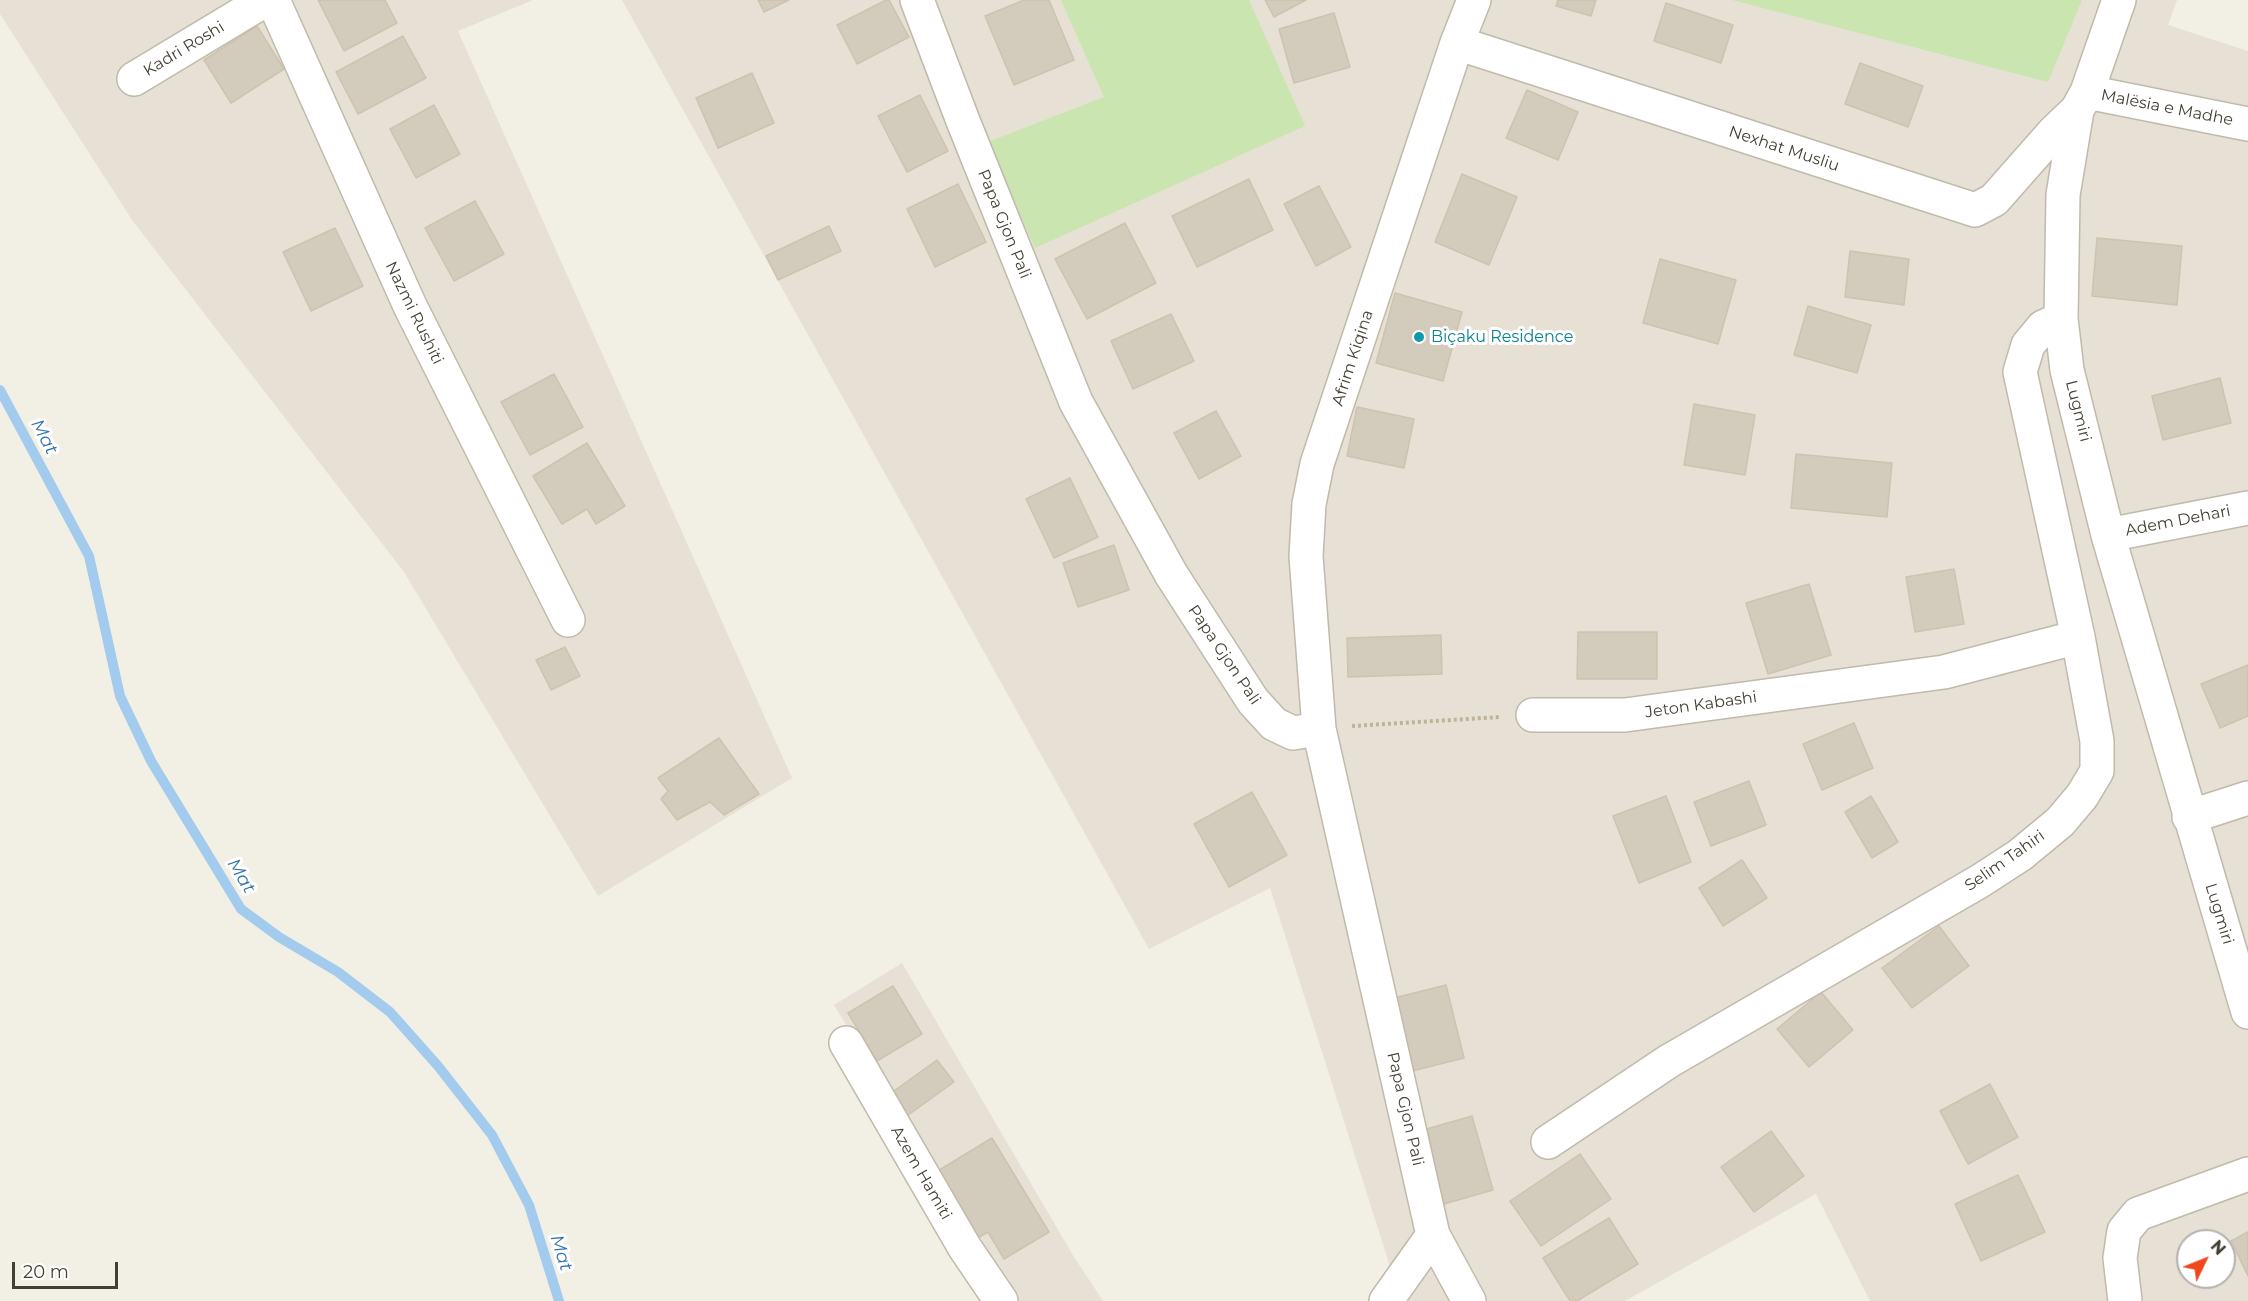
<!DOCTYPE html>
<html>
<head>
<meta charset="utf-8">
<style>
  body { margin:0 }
  #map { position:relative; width:2248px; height:1301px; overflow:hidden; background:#f2efe5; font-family:Montserrat,sans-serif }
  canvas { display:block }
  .north { position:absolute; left:2176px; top:1229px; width:60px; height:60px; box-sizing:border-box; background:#fff; border:2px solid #b4b2ae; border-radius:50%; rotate:47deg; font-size:16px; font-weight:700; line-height:24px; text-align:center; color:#443f35 }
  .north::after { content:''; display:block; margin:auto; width:21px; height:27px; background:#f1471d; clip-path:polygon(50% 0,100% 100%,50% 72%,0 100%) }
  .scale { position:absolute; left:12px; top:1262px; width:106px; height:27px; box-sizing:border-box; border:3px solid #443f35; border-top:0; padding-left:8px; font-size:18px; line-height:21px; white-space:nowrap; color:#443f35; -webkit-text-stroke:4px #fff; paint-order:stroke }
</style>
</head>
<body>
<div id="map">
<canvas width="2248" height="1301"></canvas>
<div class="north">N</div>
<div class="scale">20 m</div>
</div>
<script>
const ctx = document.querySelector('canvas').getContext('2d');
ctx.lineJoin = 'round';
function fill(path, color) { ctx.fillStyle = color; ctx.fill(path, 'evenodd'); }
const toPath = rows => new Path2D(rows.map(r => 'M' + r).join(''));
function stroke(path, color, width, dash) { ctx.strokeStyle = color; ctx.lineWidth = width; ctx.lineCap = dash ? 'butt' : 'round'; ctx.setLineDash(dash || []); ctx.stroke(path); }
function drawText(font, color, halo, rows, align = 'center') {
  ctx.font = font + ' Montserrat,sans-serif'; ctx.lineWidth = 6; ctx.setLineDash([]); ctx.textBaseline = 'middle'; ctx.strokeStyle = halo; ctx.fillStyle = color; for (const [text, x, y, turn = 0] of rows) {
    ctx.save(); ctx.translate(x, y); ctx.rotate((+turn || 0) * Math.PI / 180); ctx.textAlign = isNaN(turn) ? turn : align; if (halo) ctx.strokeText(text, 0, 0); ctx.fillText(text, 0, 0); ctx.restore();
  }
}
const residential = toPath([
  [0,0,533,0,458,31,792,778,598,896,404,572,132,220,0,14],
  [622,0,2177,0,2168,25,2248,51,2248,1301,1870,1301,1816,1194,1625,1301,1401,1301,1270,888,1149,949],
  [2188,1241,2224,1241,2224,1277,2188,1277],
  [902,963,1074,1257,1103,1301,1015,1301,834,1005]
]);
const green = toPath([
  [1061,0,1249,0,1305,126,1035,248,988,142,1104,97],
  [1732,0,2082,0,2048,82]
]);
const stream = toPath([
  [0,390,89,556,120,696,151,761,241,909,279,937,338,972,390,1012,438,1066,492,1135,529,1205,559,1301]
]);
const building = toPath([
  [318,0,385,0,397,23,344,51,318,0],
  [758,0,789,0,764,12,758,0],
  [886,0,889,0,909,37,857,64,837,25,886,0],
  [1024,0,1049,0,1074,60,1014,85,985,16,1024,0],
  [1265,0,1306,0,1274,17,1265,0],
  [1558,0,1596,0,1591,16,1556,6,1558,0],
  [1666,3,1733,25,1721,63,1654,41,1666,3],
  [1334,13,1350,67,1294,83,1279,29,1334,13],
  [257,26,284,69,231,103,204,60,257,26],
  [403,36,426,78,358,114,336,72,403,36],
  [1860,63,1923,86,1908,127,1845,104,1860,63],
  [752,73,774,123,718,148,696,98,752,73],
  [1527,90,1578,112,1558,160,1506,138,1527,90],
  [920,95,948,151,907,172,878,116,920,95],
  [434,105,460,154,416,178,390,129,434,105],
  [1462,174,1517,197,1489,265,1435,242,1462,174],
  [1249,179,1273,230,1197,267,1172,216,1249,179],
  [958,184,986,242,935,267,907,209,958,184],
  [1319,186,1351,247,1316,266,1284,204,1319,186],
  [475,201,504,254,454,281,425,228,475,201],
  [1125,223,1156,283,1087,319,1055,259,1125,223],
  [829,226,841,251,778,280,766,256,829,226],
  [335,228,363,286,311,311,283,252,335,228],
  [2097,238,2182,246,2177,305,2092,296,2097,238],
  [1850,251,1909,259,1904,305,1845,297,1850,251],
  [1660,259,1736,280,1718,344,1643,323,1660,259],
  [1395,293,1462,312,1443,381,1376,363,1395,293],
  [1808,306,1871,325,1857,373,1794,355,1808,306],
  [1171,314,1194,361,1133,389,1111,341,1171,314],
  [554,374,583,427,530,455,501,402,554,374],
  [2220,378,2231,423,2163,440,2152,396,2220,378],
  [1694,404,1755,415,1745,475,1684,465,1694,404],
  [1357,407,1414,419,1404,468,1347,456,1357,407],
  [1216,411,1241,456,1199,479,1174,433,1216,411],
  [587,443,625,506,596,524,587,509,562,524,533,476,587,443],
  [1796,454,1892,463,1887,517,1791,508,1796,454],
  [1070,478,1098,537,1054,558,1026,499,1070,478],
  [1114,545,1129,590,1078,607,1063,563,1114,545],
  [1954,569,1964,624,1915,632,1906,577,1954,569],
  [1809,584,1831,655,1768,674,1746,603,1809,584],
  [1578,632,1657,632,1657,679,1577,679,1578,632],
  [1441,635,1442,674,1348,677,1347,638,1441,635],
  [565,647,580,676,551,690,536,660,565,647],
  [2248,665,2248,716,2220,728,2201,684,2248,665],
  [1854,723,1873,768,1822,790,1803,744,1854,723],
  [719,738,759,794,724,815,710,802,677,820,661,799,668,791,658,778,719,738],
  [1749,781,1766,825,1711,846,1694,802,1749,781],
  [1252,792,1287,855,1229,887,1194,824,1252,792],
  [1666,796,1691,862,1639,883,1613,816,1666,796],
  [1871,796,1898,842,1872,858,1845,812,1871,796],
  [1742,860,1767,898,1723,926,1699,888,1742,860],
  [1939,926,1969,966,1912,1008,1882,968,1939,926],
  [1446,985,1464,1058,1412,1071,1394,998,1446,985],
  [893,986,922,1034,877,1061,848,1013,893,986],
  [1821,992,1853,1030,1809,1067,1777,1029,1821,992],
  [937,1060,954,1082,900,1121,884,1098,937,1060],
  [1990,1084,2018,1137,1968,1164,1940,1111,1990,1084],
  [1472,1116,1493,1190,1444,1204,1423,1130,1472,1116],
  [1771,1131,1804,1176,1754,1212,1721,1167,1771,1131],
  [992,1138,1049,1232,1004,1259,988,1232,976,1239,936,1172,992,1138],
  [1580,1154,1611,1199,1541,1246,1510,1201,1580,1154],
  [2018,1175,2045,1232,1981,1261,1955,1204,2018,1175],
  [1609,1218,1638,1264,1577,1301,1570,1301,1543,1258,1609,1218],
  [2248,1232,2248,1276,2231,1241,2248,1232]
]);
const path = toPath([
  [1352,726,1500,717]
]);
const minor = toPath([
  [273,0,410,306,568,620],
  [917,0,963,121,1076,402,1171,574,1253,701,1274,724,1293,733,1319,729],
  [2119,0,2087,92,2077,110,2063,195,2061,319,2067,370,2108,535,2248,1012],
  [1457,43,1975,210,1994,200,2054,132,2077,110],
  [134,79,265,0],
  [2087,92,2248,124],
  [2108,535,2248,508],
  [1533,715,1625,715,1944,672,2078,637],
  [2189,817,2248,798],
  [846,1043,965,1248,1001,1301],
  [1548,1142,1669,1061,1980,881,2020,855,2060,822,2082,796,2097,771,2097,741,2078,637,2020,372,2028,345,2043,327,2061,319],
  [1386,1301,1433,1235],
  [1469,1301,1433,1235,1319,729,1306,556,1309,504,1317,464,1457,43,1474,0],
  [2125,1301,2120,1258,2124,1231,2138,1214,2248,1174]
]);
const markers = [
  [1419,337,6,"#0f9aa8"]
];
const streetNames = [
  ["Kadri Roshi",184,49,-31],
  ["Malësia e Madhe",2167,108,11],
  ["Nexhat Musliu",1784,149,18],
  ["Papa Gjon Pali",1004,224,68],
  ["Nazmi Rushiti",414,313,64],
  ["Afrim Kiqina",1353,358,-72],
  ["Lugmiri",2078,411,76],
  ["Adem Dehari",2178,521,-11],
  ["Papa Gjon Pali",1224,655,56],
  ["Jeton Kabashi",1701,705,-8],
  ["Selim Tahiri",2005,861,-35],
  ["Lugmiri",2219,914,73],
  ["Papa Gjon Pali",1405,1109,77],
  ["Azem Hamiti",921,1173,60]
];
const cultureNames = [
  ["Biçaku Residence",1431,337]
];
const waterNames = [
  ["Mat",44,437,62],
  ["Mat",241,876,59],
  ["Mat",561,1253,73]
];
fill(residential, '#e6e1d4');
fill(green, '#cae5af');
stroke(stream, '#a3cbed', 10);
fill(building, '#d3cbbb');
stroke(building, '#cdc3af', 1.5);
stroke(minor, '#c0baab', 36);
stroke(path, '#beb39a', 4, [3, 3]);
stroke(minor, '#fff', 33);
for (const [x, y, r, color] of markers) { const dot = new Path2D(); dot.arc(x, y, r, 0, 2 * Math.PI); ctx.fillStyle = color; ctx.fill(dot); stroke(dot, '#fff', 2); }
drawText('16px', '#443f35', '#fff', streetNames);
drawText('16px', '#0d838f', '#fff', cultureNames, 'left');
drawText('italic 18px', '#3373ab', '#fff', waterNames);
</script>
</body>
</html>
